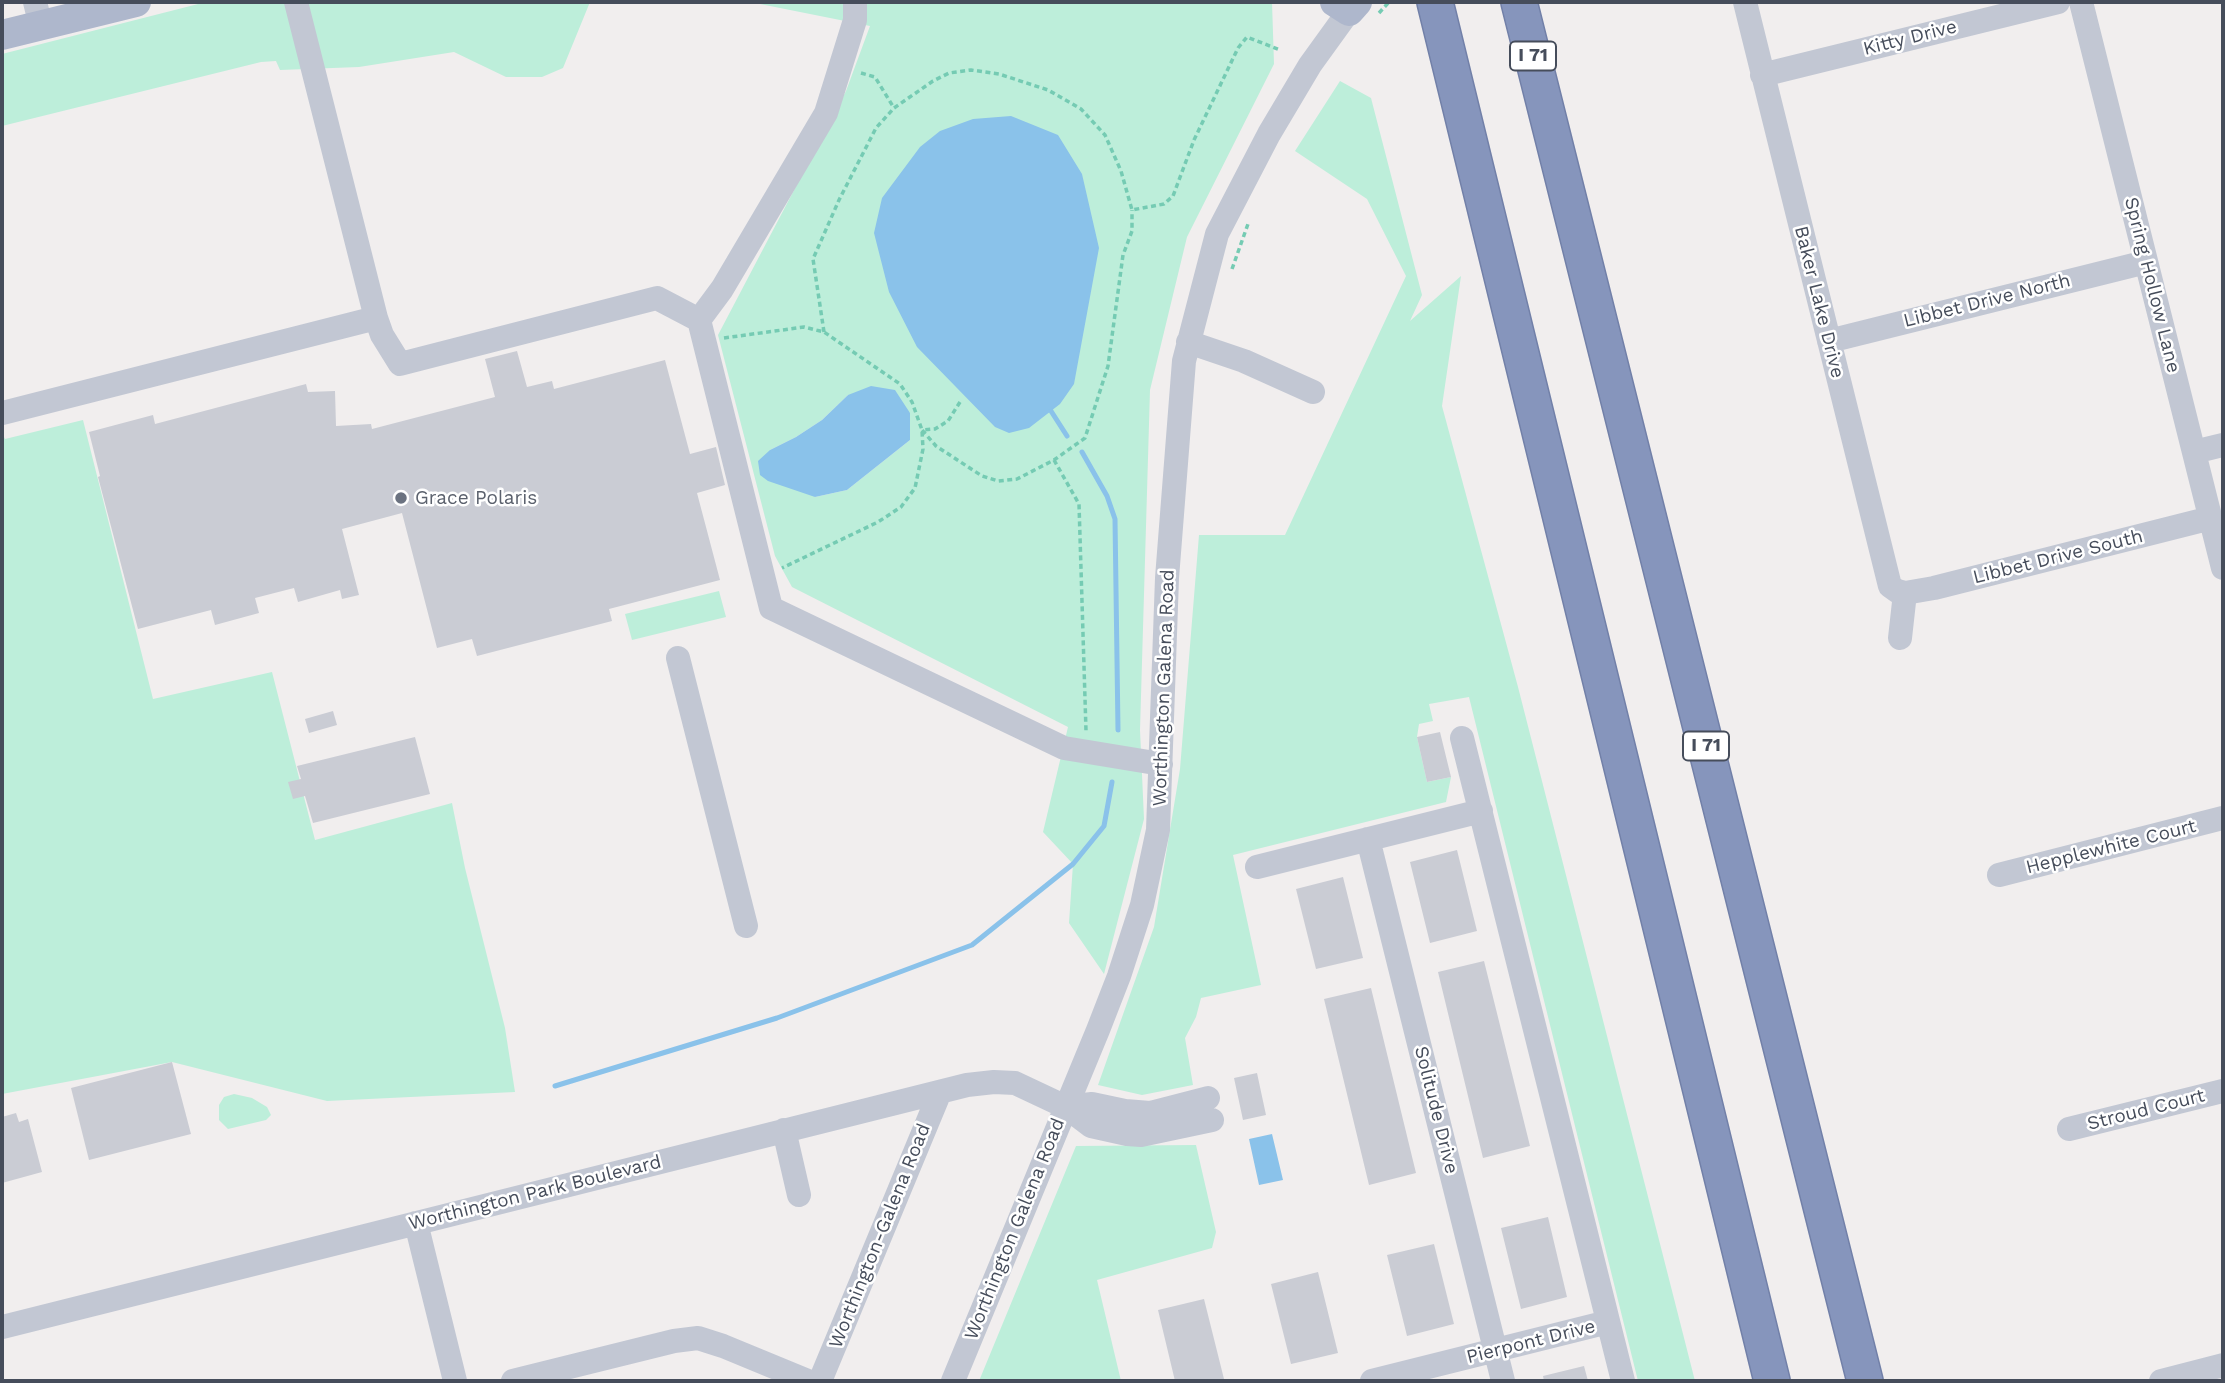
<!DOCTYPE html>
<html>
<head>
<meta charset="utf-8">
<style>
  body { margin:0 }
  #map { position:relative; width:2225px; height:1383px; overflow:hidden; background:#f1eeee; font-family:"Work Sans",sans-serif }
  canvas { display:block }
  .frame { position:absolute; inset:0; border:4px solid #464d5b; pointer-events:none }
</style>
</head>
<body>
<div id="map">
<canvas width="2225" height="1383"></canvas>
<div class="frame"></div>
</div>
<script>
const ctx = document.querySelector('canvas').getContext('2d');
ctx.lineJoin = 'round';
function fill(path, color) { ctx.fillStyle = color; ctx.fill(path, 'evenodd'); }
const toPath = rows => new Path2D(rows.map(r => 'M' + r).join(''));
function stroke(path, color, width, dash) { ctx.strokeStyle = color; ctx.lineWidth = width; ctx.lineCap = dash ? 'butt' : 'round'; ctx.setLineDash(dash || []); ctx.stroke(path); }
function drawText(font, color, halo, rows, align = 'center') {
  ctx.font = font + ' "Work Sans",sans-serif'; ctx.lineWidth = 5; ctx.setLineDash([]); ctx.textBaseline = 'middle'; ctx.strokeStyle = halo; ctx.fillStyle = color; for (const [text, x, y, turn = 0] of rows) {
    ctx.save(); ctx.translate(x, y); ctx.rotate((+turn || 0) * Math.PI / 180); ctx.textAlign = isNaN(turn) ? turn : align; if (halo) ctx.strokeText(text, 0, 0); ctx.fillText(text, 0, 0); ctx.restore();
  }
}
const green = toPath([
  [206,2,590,2,563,68,542,77,506,77,454,52,359,67,280,70,276,61,261,62,2,126,2,54],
  [750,2,1272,2,1274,64,1187,237,1150,390,1140,730,1144,819,1104,974,1069,923,1073,864,1043,832,1068,727,792,587,775,556,718,335,846,91,870,26],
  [848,395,910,440,847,490,815,497,770,450,796,437,822,420],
  [1340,81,1371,98,1422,295,1410,321,1461,276,1442,406,1518,687,1695,1381,1638,1381,1469,697,1429,704,1433,721,1419,724,1417,737,1427,782,1451,777,1446,802,1233,855,1261,985,1201,998,1196,1017,1185,1038,1193,1085,1142,1095,1098,1085,1154,927,1180,769,1199,535,1285,535,1406,276,1367,199,1295,151],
  [83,420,153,699,272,672,315,840,452,803,465,868,505,1028,515,1092,327,1101,172,1062,2,1094,2,433,5,439],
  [719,591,726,617,632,640,625,614],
  [234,1094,252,1098,267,1107,271,1115,266,1120,228,1129,219,1120,219,1105,224,1097],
  [1196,1145,1216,1232,1212,1248,1097,1280,1121,1381,979,1381,1076,1146]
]);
const water = toPath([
  [1011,116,1058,135,1082,174,1099,248,1074,384,1060,404,1029,428,1009,433,995,427,917,347,889,292,874,233,882,198,920,147,940,131,973,119],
  [871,386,895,390,910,413,910,440,847,490,815,497,768,481,760,475,758,461,770,450,796,437,822,420,848,395],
  [1272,1134,1283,1180,1259,1185,1249,1139]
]);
const stream = toPath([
  [1051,411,1067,436],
  [1082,452,1107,496,1115,519,1118,730],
  [555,1086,777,1018,972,945,1073,864,1104,826,1112,782]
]);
const building = toPath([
  [517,351,527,387,552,381,554,389,665,360,690,454,716,447,725,485,697,493,720,580,609,609,612,621,477,656,472,639,437,648,402,513,342,529,359,595,342,599,340,590,298,602,294,588,255,598,259,613,215,625,211,610,138,629,98,477,100,476,89,432,153,415,155,424,306,384,308,392,335,391,336,426,371,424,372,429,495,397,485,359],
  [333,711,337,725,309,733,305,719],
  [1440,732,1451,777,1427,782,1417,737],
  [415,737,430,794,313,823,305,796,293,799,288,782,301,779,297,766],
  [1457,850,1477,931,1430,943,1410,862],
  [1343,877,1363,958,1316,969,1296,889],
  [1484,961,1530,1146,1483,1158,1438,972],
  [1371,988,1416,1173,1369,1185,1324,999],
  [172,1062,191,1134,89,1160,71,1088],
  [1257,1073,1266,1115,1243,1120,1234,1078],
  [16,1113,19,1122,28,1119,42,1172,2,1183,2,1117],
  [1548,1217,1567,1297,1521,1309,1501,1228],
  [1434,1244,1454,1324,1407,1336,1387,1255],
  [1318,1272,1338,1353,1291,1364,1271,1284],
  [1204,1299,1224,1379,1175,1381,1158,1310],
  [1584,1366,1588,1381,1544,1381,1543,1376]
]);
const path = toPath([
  [1379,13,1389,2],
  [861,73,875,77,894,108,933,81,949,73,971,70,999,74,1048,90,1081,109,1105,135,1121,171,1132,210,1164,204,1173,196,1194,140,1238,48,1247,37,1280,50],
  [1232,269,1248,224],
  [824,332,813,259,839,200,876,128,894,108],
  [724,338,804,327,824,332,900,384,912,402,922,430,923,449,915,488,901,507,878,522,782,568],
  [960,402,948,421,935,429,922,430,936,446,982,476,998,481,1017,479,1054,460,1085,438,1108,366,1123,255,1132,231,1132,210],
  [1054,460,1079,504,1086,731]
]);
const minor = toPath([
  [35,2,41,26],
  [855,2,855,20,826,113,722,289,699,320,771,608,1064,748,1161,764],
  [1745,2,1890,586,1897,591,1905,593,1934,588,2211,518],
  [2081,2,2223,568],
  [1762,75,2058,2],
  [376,318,382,335,400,364,657,298,699,320],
  [1829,341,2146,262],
  [1188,342,1244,361,1313,392],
  [2,413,376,318,296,2],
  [2194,452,2223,445],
  [1900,638,1905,593],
  [678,658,746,926],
  [1462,738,1623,1381],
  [1368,839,1503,1381],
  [1257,867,1481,811],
  [1999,875,2223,818],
  [1066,1107,1092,1104,1125,1111,1150,1113,1208,1098],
  [2069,1129,2223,1091],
  [784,1130,799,1195],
  [416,1223,455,1381],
  [2,1327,967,1085,994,1082,1015,1083,1066,1107,1091,1126,1127,1134,1141,1135,1212,1120],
  [513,1381,674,1341,698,1338,723,1346,808,1381],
  [820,1381,940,1092],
  [953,1381,1098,1030,1119,976,1142,905,1158,830,1167,578,1184,361,1217,234,1269,134,1310,65,1349,11],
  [1372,1381,1608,1322],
  [2161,1381,2223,1365]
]);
const major = toPath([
  [1335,2,1349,11,1357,2],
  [2,35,136,2]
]);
const highway = toPath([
  [1435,2,1772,1381],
  [1519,2,1865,1381]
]);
const markers = [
  [401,498,7,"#6b7280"]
];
const shields = [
  [1533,56,46],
  [1706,746,46]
];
const shieldNames = [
  ["I 71",1533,56],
  ["I 71",1706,746]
];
const streetNames = [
  ["Kitty Drive",1910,38,-14],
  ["Spring Hollow Lane",2152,285,76],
  ["Libbet Drive North",1987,301,-14],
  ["Baker Lake Drive",1819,302,76],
  ["Libbet Drive South",2058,557,-14],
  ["Worthington Galena Road",1164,688,-88],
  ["Hepplewhite Court",2111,847,-14],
  ["Solitude Drive",1436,1110,76],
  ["Stroud Court",2146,1110,-14],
  ["Worthington Park Boulevard",535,1193,-14],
  ["Worthington Galena Road",1015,1229,-68],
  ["Worthington-Galena Road",880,1236,-68],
  ["Pierpont Drive",1531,1342,-14]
];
const worshipNames = [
  ["Grace Polaris",415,498]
];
fill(green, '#bdeeda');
fill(water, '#8ac2ea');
stroke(stream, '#8ac2ea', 5);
fill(building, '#caccd4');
stroke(highway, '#7280a8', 38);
stroke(path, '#75cbb3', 3.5, [5, 3.5]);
stroke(minor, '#c2c7d3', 24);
stroke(major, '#aeb7cc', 30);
stroke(highway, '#8695bc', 35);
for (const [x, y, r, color] of markers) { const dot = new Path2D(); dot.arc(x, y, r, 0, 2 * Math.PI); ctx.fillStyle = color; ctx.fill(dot); stroke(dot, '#fff', 2.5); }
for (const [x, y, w] of shields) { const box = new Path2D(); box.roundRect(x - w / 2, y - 14.5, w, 29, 5); ctx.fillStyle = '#fff'; ctx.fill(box); stroke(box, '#464d5b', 2); }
drawText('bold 18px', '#464d5b', null, shieldNames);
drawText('19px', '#464d5b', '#fff', streetNames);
drawText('19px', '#5b616d', '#fff', worshipNames, 'left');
</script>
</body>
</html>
